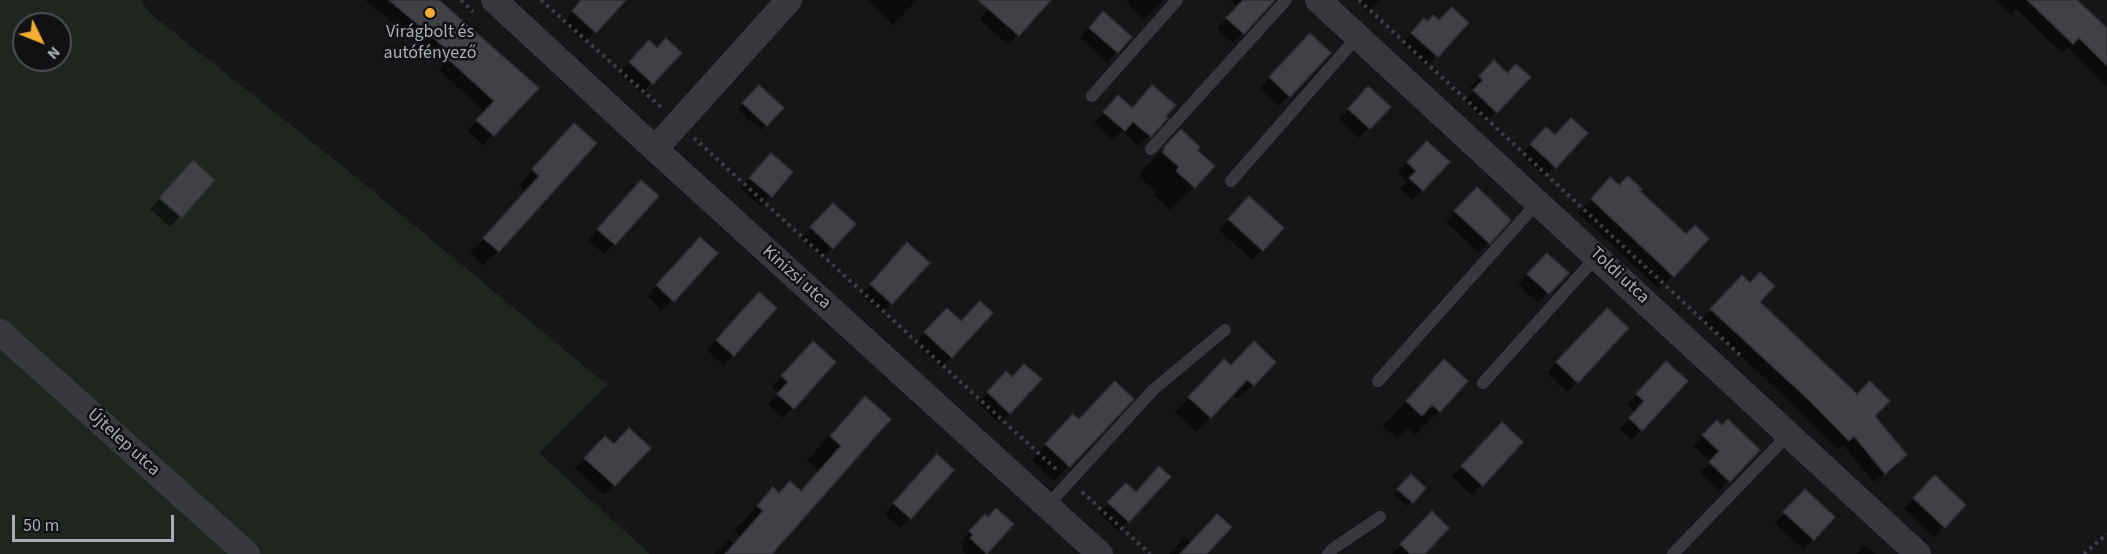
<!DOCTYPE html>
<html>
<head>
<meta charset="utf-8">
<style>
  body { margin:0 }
  #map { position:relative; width:2107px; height:554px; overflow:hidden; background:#161618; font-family:"Source Sans 3",sans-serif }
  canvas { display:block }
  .north { position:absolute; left:12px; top:12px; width:60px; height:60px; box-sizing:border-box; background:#111113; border:2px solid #4d4f55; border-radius:50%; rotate:133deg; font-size:16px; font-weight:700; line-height:24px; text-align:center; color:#a8adb8 }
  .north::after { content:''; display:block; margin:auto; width:21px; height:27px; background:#f3ad33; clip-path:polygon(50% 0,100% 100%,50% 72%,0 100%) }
  .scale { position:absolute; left:12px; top:515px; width:162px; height:27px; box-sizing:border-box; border:3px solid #a8adb8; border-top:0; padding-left:8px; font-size:18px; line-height:21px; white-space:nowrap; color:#a8adb8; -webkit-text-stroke:4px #111113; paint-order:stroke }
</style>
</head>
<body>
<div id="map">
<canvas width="2107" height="554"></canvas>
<div class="north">N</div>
<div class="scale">50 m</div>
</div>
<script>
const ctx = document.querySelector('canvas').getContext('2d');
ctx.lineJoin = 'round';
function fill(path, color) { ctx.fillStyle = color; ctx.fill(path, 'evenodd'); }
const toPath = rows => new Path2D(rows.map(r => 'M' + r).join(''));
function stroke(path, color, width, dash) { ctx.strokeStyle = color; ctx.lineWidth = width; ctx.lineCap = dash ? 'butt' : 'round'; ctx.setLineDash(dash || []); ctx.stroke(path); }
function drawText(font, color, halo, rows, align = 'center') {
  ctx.font = font + ' "Source Sans 3",sans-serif'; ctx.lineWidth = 5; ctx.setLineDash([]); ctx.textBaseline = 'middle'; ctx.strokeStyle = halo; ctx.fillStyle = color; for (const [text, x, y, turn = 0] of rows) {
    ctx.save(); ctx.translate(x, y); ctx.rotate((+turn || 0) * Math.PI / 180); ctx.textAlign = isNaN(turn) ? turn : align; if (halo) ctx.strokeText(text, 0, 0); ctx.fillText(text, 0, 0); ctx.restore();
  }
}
const green = toPath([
  [0,0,140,0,151,14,351,173,607,385,539,453,650,554,0,554],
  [24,24,60,24,60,60,24,60]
]);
const shadow = toPath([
  [365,0,437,0,537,88,483,145,468,131,485,112,439,70,443,65],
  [582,0,624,0,585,42,563,22],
  [867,0,917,0,893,25],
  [997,0,1049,0,1008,45,979,19],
  [1129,0,1163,0,1144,19,1127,3],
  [1230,0,1273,0,1233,43,1217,29,1237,7],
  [1356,0,1380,0,1368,11],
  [1996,0,2075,0,2107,41,2107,86,2068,47,2062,53,2016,9,2011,14],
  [1439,22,1467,23,1427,66,1402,43,1414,30,1427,23],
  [1093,23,1130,37,1107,62,1080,38],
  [1300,45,1289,96,1279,106,1260,88],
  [657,50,679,53,642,93,620,73,639,52],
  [1484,72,1529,77,1486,122,1464,101,1474,91,1470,87],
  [759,87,782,108,761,130,738,109],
  [1358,98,1369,128,1359,138,1339,119],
  [1108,107,1132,110,1166,118,1139,146,1122,131,1113,140,1094,123],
  [1181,131,1194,187,1170,210,1153,195,1156,192,1139,177,1142,174,1140,173],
  [560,139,498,251,483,265,470,253,526,192,519,185],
  [1536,139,1555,167,1545,177,1521,155],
  [1417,153,1422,190,1412,200,1400,189,1407,182,1398,173],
  [761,165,791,172,761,206,740,188],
  [183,172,213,180,170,227,150,209],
  [1619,187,1638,191,1686,236,1707,239,1659,289,1578,213,1597,193],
  [631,193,614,244,604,254,588,240],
  [1467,199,1509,220,1479,253,1446,222],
  [833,205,832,248,822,258,801,238],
  [1240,208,1262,250,1252,260,1219,230],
  [690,249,716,253,662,311,647,296],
  [897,254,891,303,881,313,861,295],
  [1538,265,1567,273,1538,303,1518,285],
  [1742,277,1750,285,1758,302,1873,416,1895,465,1874,482,1843,445,1838,450,1800,411,1702,320],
  [749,304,733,355,723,365,707,350],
  [937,320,951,357,941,367,916,343],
  [1597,320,1577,382,1567,392,1547,373],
  [803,353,793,408,783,418,768,405,779,393,772,387],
  [1239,358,1253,385,1238,399,1232,394,1196,432,1175,412,1209,375,1231,367],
  [1444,361,1439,411,1415,435,1407,428,1397,439,1383,426],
  [1656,373,1641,430,1631,440,1620,429,1635,412,1627,405],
  [1012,379,1009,413,999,423,978,403,996,383],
  [865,398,889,419,770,554,714,554,729,540,733,543,740,536,734,531,773,489,778,494,800,492,818,471,807,461,841,422],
  [1132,399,1054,481,1032,460,1059,430],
  [1717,422,1758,450,1719,491,1700,473,1711,462,1693,446],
  [1492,434,1521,442,1472,495,1452,477],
  [595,448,614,485,604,495,575,469],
  [927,466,910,518,900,528,884,514],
  [1411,476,1424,488,1407,506,1394,495],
  [1169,477,1118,531,1099,513,1126,485,1135,493],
  [1935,477,1964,505,1934,537,1904,509],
  [1795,501,1813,539,1803,549,1775,523],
  [1432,514,1423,554,1392,554],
  [985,517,1012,525,985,554,966,554,961,549,964,546,960,542],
  [1185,537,1191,543,1205,554,1169,554],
  [1865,545,1875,554,1856,554]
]);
const building = toPath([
  [389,0,439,0,539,88,494,136,476,120,494,101,448,59,452,54,389,0],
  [581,0,626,0,596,33,572,11,581,0],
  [978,0,1051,0,1019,36,978,0],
  [1243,0,1275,0,1244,34,1226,18,1243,0],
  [2027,0,2077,0,2107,28,2107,66,2079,38,2073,44,2027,0],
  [1452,7,1469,23,1438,57,1411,33,1424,18,1428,21,1433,15,1439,20,1452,7],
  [1103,11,1132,37,1118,53,1089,28,1103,11],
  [1310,33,1331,53,1290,97,1269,77,1310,33],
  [666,38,682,53,653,84,629,62,649,40,657,48,666,38],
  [1494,60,1507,73,1516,64,1531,77,1497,113,1473,90,1483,80,1479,76,1494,60],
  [759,85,784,108,767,126,742,103,759,85],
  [1152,85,1176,105,1166,116,1168,118,1151,137,1133,122,1125,131,1103,112,1118,95,1132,108,1152,85],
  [1368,86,1391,107,1370,129,1348,109,1368,86],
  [1571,118,1588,133,1556,168,1530,144,1546,127,1555,135,1571,118],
  [574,123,597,143,499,252,483,238,539,176,532,169,574,123],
  [1181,129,1200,147,1197,150,1215,166,1195,188,1176,171,1179,167,1162,152,1165,149,1163,148,1181,129],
  [1427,141,1450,162,1423,191,1409,178,1416,171,1407,162,1427,141],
  [771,153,793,172,772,197,749,178,771,153],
  [193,160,215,180,182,218,159,198,193,160],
  [1628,176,1642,189,1640,191,1686,234,1695,225,1709,239,1674,277,1591,199,1610,177,1619,185,1628,176],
  [641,180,659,196,615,245,597,229,641,180],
  [1477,187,1511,220,1490,244,1454,211,1477,187],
  [1249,196,1284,228,1263,251,1228,219,1249,196],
  [833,203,856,224,833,249,810,227,833,203],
  [700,237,718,253,674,302,656,285,700,237],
  [907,242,930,263,892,304,870,284,907,242],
  [1547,253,1569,273,1549,294,1527,274,1547,253],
  [1760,272,1775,286,1760,302,1857,394,1870,381,1890,401,1875,416,1907,455,1885,474,1854,436,1849,441,1810,401,1710,309,1742,275,1750,283,1760,272],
  [759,292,777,308,734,356,716,340,759,292],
  [980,301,993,313,952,358,924,332,947,308,961,321,980,301],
  [1607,308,1629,328,1578,383,1556,362,1607,308],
  [813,341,836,362,794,409,777,394,788,382,781,376,813,341],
  [1254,341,1276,362,1254,386,1247,380,1211,418,1188,397,1224,359,1231,365,1254,341],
  [1444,359,1468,381,1440,412,1432,405,1422,416,1406,401,1444,359],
  [1666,361,1688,381,1642,431,1629,418,1644,401,1636,394,1666,361],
  [1024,364,1042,379,1010,414,987,392,1006,371,1012,377,1024,364],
  [1115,381,1134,399,1070,467,1045,444,1073,414,1079,419,1115,381],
  [865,396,891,419,772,554,725,554,763,511,757,506,773,487,779,493,790,481,801,491,841,446,830,436,865,396],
  [1728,419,1760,450,1730,482,1709,462,1719,451,1702,435,1717,420,1722,425,1728,419],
  [1502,422,1523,442,1483,486,1461,466,1502,422],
  [629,428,651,448,615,486,584,458,605,436,614,444,629,428],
  [937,454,954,470,911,519,893,503,937,454],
  [1159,466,1171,477,1129,522,1107,502,1126,483,1136,492,1159,466],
  [1411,474,1426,488,1413,503,1397,489,1411,474],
  [1935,475,1966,505,1945,528,1913,498,1935,475],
  [1805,489,1835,517,1814,540,1783,512,1805,489],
  [996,508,1014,524,987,554,970,538,973,535,969,531,985,514,988,517,996,508],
  [1432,511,1449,528,1425,554,1410,554,1400,544,1432,511],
  [1217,514,1232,527,1207,554,1180,554,1217,514]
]);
const path = toPath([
  [461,0,473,12],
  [541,0,662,108],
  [1359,0,1740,355],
  [694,138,1058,471],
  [1082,492,1150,554],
  [2084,554,2107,534]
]);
const lane = toPath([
  [1092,96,1177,0],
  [1151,149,1286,0],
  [1231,181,1358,36],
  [1378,381,1538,202],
  [1483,383,1597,256],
  [1047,506,1153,390,1225,330],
  [1328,554,1334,548,1380,517],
  [1673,554,1789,434]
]);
const street = toPath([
  [494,0,655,149,1100,554],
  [1318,0,1918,554],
  [655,149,789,0],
  [0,332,247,554]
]);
const markers = [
  [430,13,6,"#f3ad33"]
];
const poiNames = [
  ["Virágbolt és",430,33],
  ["autófényező",430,54]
];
const streetNames = [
  ["Toldi utca",1619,276,43],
  ["Kinizsi utca",796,278,42],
  ["Újtelep utca",123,443,42]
];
fill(green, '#1e261f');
fill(shadow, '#0007');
fill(building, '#404145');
stroke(building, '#303034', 1.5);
stroke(path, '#3d3f44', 4, [3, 4.5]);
stroke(lane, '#37383d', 12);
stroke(street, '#37383d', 26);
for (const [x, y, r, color] of markers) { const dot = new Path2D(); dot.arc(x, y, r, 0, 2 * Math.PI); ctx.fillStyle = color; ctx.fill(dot); stroke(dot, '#111113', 2); }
drawText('18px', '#a8adb8', '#111113', poiNames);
drawText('18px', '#a8adb8', '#111113', streetNames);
</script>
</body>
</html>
